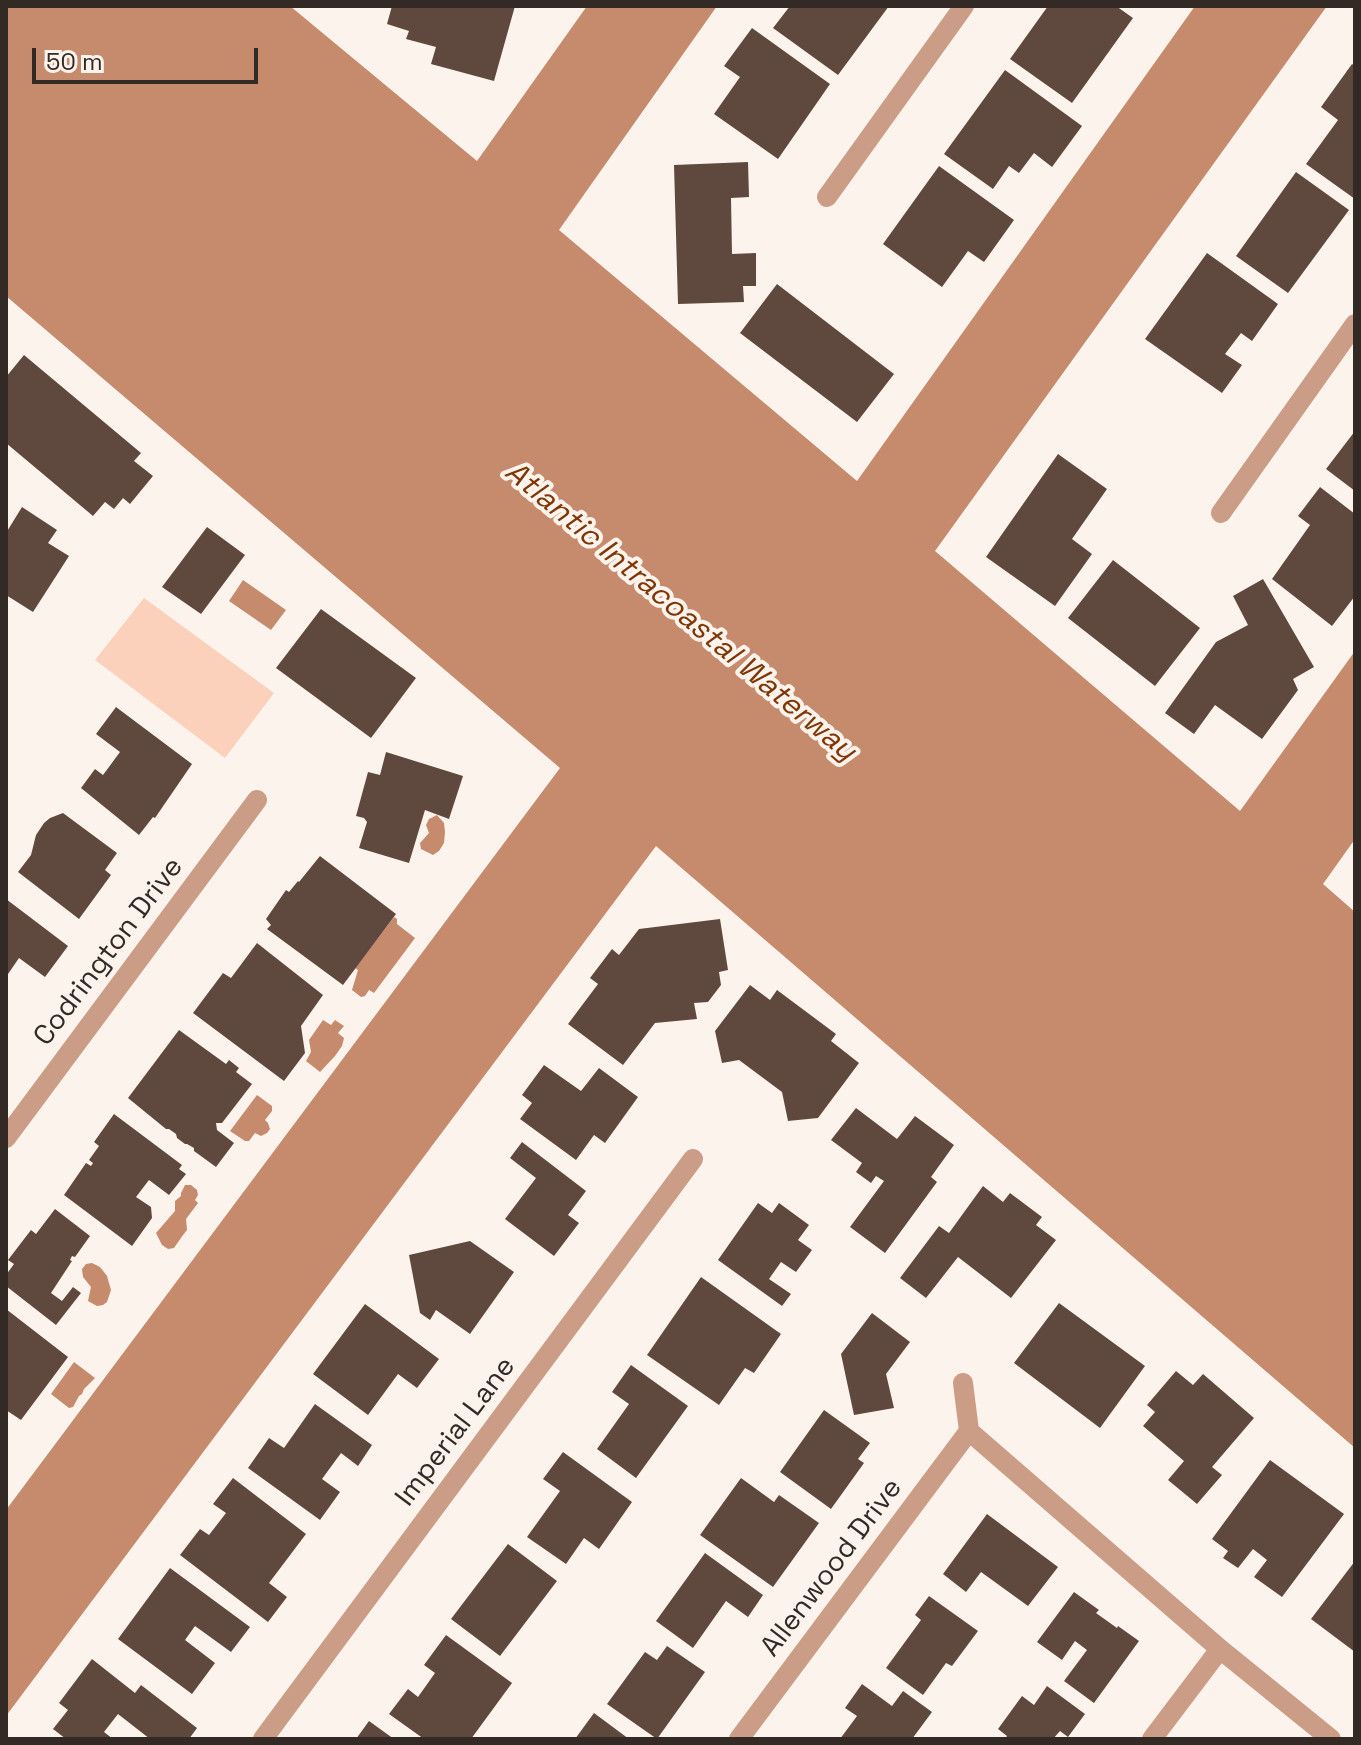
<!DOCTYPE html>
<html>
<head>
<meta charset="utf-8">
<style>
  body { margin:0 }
  #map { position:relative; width:1361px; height:1745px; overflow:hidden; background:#fdf3ed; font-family:"Space Grotesk",sans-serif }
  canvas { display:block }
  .frame { position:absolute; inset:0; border:8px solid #342a25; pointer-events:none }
  .scale { position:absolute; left:32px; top:48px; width:226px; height:36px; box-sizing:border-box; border:4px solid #342a25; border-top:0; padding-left:10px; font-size:24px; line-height:28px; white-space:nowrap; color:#342a25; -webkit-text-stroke:6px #fdf3ed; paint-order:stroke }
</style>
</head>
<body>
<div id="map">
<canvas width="1361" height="1745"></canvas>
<div class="frame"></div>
<div class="scale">50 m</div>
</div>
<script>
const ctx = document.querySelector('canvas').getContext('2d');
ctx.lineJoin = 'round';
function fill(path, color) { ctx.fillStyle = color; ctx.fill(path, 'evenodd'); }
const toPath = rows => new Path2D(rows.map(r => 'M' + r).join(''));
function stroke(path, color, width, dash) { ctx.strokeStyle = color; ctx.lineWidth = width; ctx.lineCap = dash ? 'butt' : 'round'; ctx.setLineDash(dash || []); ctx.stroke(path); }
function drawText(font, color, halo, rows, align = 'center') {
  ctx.font = font + ' "Space Grotesk",sans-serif'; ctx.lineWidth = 8; ctx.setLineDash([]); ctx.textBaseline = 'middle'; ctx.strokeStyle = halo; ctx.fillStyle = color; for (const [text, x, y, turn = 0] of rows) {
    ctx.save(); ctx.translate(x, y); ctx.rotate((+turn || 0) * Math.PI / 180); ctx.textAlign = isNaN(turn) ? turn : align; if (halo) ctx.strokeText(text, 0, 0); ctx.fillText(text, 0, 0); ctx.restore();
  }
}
const green = toPath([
  [144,598,274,693,225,758,95,660]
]);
const water = toPath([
  [6,6,290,6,477,161,587,6,717,6,559,230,857,481,1195,6,1327,6,935,551,1240,811,1355,651,1355,839,1323,884,1355,912,1355,1448,656,846,6,1716,6,1510,560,768,6,296],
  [243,580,286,610,271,630,229,601],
  [437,815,444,823,445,832,444,843,439,851,433,855,421,849,420,843,429,833,426,825,429,819],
  [394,917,397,919,397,924,415,938,374,993,369,990,365,996,361,997,352,990,358,970,355,968],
  [323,1020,331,1025,335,1020,344,1026,338,1033,344,1038,342,1046,335,1056,320,1072,306,1061,311,1052,309,1040],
  [257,1095,272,1106,272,1111,265,1120,268,1123,270,1129,267,1133,261,1136,255,1133,249,1141,245,1141,230,1131],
  [185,1185,191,1185,197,1190,198,1195,195,1200,198,1203,186,1219,187,1230,183,1235,174,1248,168,1249,162,1245,156,1233,175,1211,175,1201,181,1196,181,1193],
  [92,1263,100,1267,107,1276,111,1290,107,1302,103,1305,97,1306,88,1301,91,1287,83,1277,82,1269,86,1264],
  [74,1362,95,1378,84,1389,82,1394,79,1396,73,1407,69,1408,51,1394]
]);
const building = toPath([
  [392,6,515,6,494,81,431,64,436,47,406,39,409,31,387,24],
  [790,6,889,6,838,75,773,28],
  [1048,6,1116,6,1133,18,1072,103,1010,59],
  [752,28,830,84,778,159,714,114,740,77,724,66],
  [1352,64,1355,66,1355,199,1306,164,1338,120,1321,107],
  [1005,70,1082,126,1052,167,1034,153,1019,173,1009,166,993,189,944,154],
  [748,162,749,197,731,198,732,254,756,253,756,286,743,286,744,302,678,304,674,165],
  [939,166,1014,220,984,262,968,251,942,287,883,244],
  [1296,172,1349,210,1288,293,1236,256],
  [1207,253,1278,304,1252,341,1241,333,1225,354,1242,365,1222,393,1145,339],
  [777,284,894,374,857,422,740,333],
  [24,355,141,453,134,461,153,476,130,504,123,498,114,509,105,502,93,516,6,443,6,377],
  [1355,431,1355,491,1326,469],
  [1058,454,1107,489,1072,539,1092,554,1055,606,986,557],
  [1320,487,1355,514,1355,596,1332,626,1272,579,1310,525,1298,516],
  [22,507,57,530,48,543,69,556,33,612,6,595,6,533],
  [207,527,245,555,201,614,162,587],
  [1113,560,1200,628,1155,686,1068,618],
  [1263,579,1314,667,1293,679,1298,690,1262,739,1215,705,1194,734,1165,713,1216,642,1248,625,1233,596],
  [321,609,416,678,371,738,276,668],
  [116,707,192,764,155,818,153,817,139,835,81,788,95,769,103,775,120,752,96,734],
  [386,752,463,776,449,819,425,810,409,863,359,848,367,822,364,818,356,816,368,772,380,775],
  [63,813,117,853,105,870,111,875,79,919,18,872,31,855,36,835,44,823,50,818],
  [320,856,396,914,343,985,267,929,271,925,266,919,286,890,289,892,298,881,299,882],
  [6,899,68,946,45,977,19,958,6,977],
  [720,919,728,970,719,972,721,985,708,1002,694,1003,697,1019,655,1023,623,1065,568,1024,598,984,590,978,612,949,619,955,639,929],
  [257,943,323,995,301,1026,305,1053,284,1081,193,1013,223,973,231,978],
  [750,985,770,1000,777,990,836,1034,831,1041,859,1063,818,1118,788,1121,782,1092,739,1060,722,1063,715,1031],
  [179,1030,226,1064,229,1060,239,1068,236,1072,252,1084,222,1123,216,1123,217,1130,234,1143,216,1167,194,1151,194,1148,187,1144,185,1144,177,1138,176,1134,169,1129,166,1129,128,1098],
  [544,1065,581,1091,599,1068,638,1097,605,1143,594,1135,576,1160,520,1119,532,1103,522,1095],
  [856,1108,897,1139,915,1116,954,1145,931,1177,937,1182,885,1253,850,1227,884,1181,876,1176,871,1183,856,1172,862,1163,831,1140],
  [114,1114,182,1165,179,1169,186,1174,169,1195,149,1180,136,1197,151,1207,152,1218,132,1246,64,1195,86,1163,91,1166,93,1163,89,1160,99,1146,94,1142],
  [522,1142,586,1191,568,1215,579,1223,554,1256,505,1219,536,1178,510,1158],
  [983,1186,1003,1202,1010,1193,1042,1217,1036,1225,1056,1240,1011,1298,958,1257,926,1298,900,1278,939,1226,949,1233],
  [758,1203,772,1213,779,1203,809,1225,798,1240,812,1250,796,1272,781,1262,769,1279,791,1294,782,1306,718,1260],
  [55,1209,90,1236,75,1257,72,1256,70,1260,72,1261,51,1293,62,1301,73,1287,81,1293,56,1325,6,1286,6,1275,14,1264,8,1260,31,1230,36,1234],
  [470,1241,514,1272,470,1334,436,1310,430,1320,420,1313,409,1255],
  [701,1277,781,1334,754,1373,745,1368,719,1405,647,1355],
  [1059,1303,1145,1366,1100,1428,1014,1363],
  [365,1304,439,1359,417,1388,398,1374,368,1415,313,1374],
  [6,1309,68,1357,21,1420,6,1410],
  [872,1313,910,1342,886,1374,894,1408,854,1415,841,1354],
  [631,1365,688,1406,636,1478,597,1449,629,1404,612,1392],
  [1176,1371,1193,1385,1203,1374,1254,1418,1212,1467,1222,1475,1197,1504,1168,1480,1184,1461,1143,1426,1155,1412,1147,1405],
  [315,1404,372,1445,358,1466,341,1453,322,1479,340,1492,320,1520,248,1468,269,1438,284,1448],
  [824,1410,870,1443,858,1459,864,1463,831,1509,780,1472],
  [563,1452,632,1502,599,1549,584,1538,566,1564,527,1537,560,1491,543,1479],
  [1270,1460,1344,1514,1282,1597,1254,1577,1267,1560,1253,1549,1238,1568,1223,1558,1228,1551,1212,1539],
  [233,1478,306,1534,269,1583,287,1597,268,1622,180,1555,200,1529,209,1535,226,1513,213,1504],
  [741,1478,774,1502,779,1495,819,1523,773,1587,700,1535],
  [987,1514,1058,1567,1028,1606,981,1572,966,1592,943,1574],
  [508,1544,557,1581,500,1656,451,1619],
  [705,1553,763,1595,748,1617,726,1601,693,1648,656,1621],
  [1355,1561,1355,1652,1311,1619],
  [170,1568,250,1627,231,1652,195,1626,185,1640,215,1663,192,1694,118,1639],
  [1074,1592,1099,1610,1096,1613,1117,1628,1118,1626,1139,1641,1094,1703,1064,1681,1087,1650,1075,1641,1062,1660,1037,1642],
  [929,1596,978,1631,952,1666,946,1663,923,1695,886,1668,921,1620,915,1615],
  [446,1635,512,1683,471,1739,424,1739,389,1714,408,1689,418,1697,435,1673,424,1665],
  [667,1646,705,1672,657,1739,607,1704,645,1652,657,1660],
  [92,1659,135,1693,141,1685,197,1728,189,1739,150,1739,118,1714,104,1732,113,1739,66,1739,53,1729,68,1710,59,1703],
  [862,1684,892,1706,903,1691,932,1712,912,1739,840,1739,857,1716,845,1708],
  [1047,1686,1085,1714,1068,1737,1060,1731,1053,1739,1005,1739,1007,1736,998,1729,1022,1696,1034,1705],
  [594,1713,629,1739,575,1739],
  [369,1721,394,1739,356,1739]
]);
const minor = toPath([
  [827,197,964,6],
  [1221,513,1355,324],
  [6,1138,257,800],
  [969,1431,1220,1649,1331,1739],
  [263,1739,693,1159],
  [739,1739,969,1431,963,1383],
  [1152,1739,1220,1649]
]);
const streetNames = [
  ["Codrington Drive",109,952,-53],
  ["Imperial Lane",456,1432,-53],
  ["Allenwood Drive",832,1568,-53]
];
const waterNames = [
  ["Atlantic Intracoastal Waterway",680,612,40]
];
fill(green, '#fcd1bc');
fill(water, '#c68a6c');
fill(building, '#5f493e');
stroke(minor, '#cc9d86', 20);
drawText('28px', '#342a25', '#fdf3ed', streetNames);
drawText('italic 30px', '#7f3603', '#fdf3ed', waterNames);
</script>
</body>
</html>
